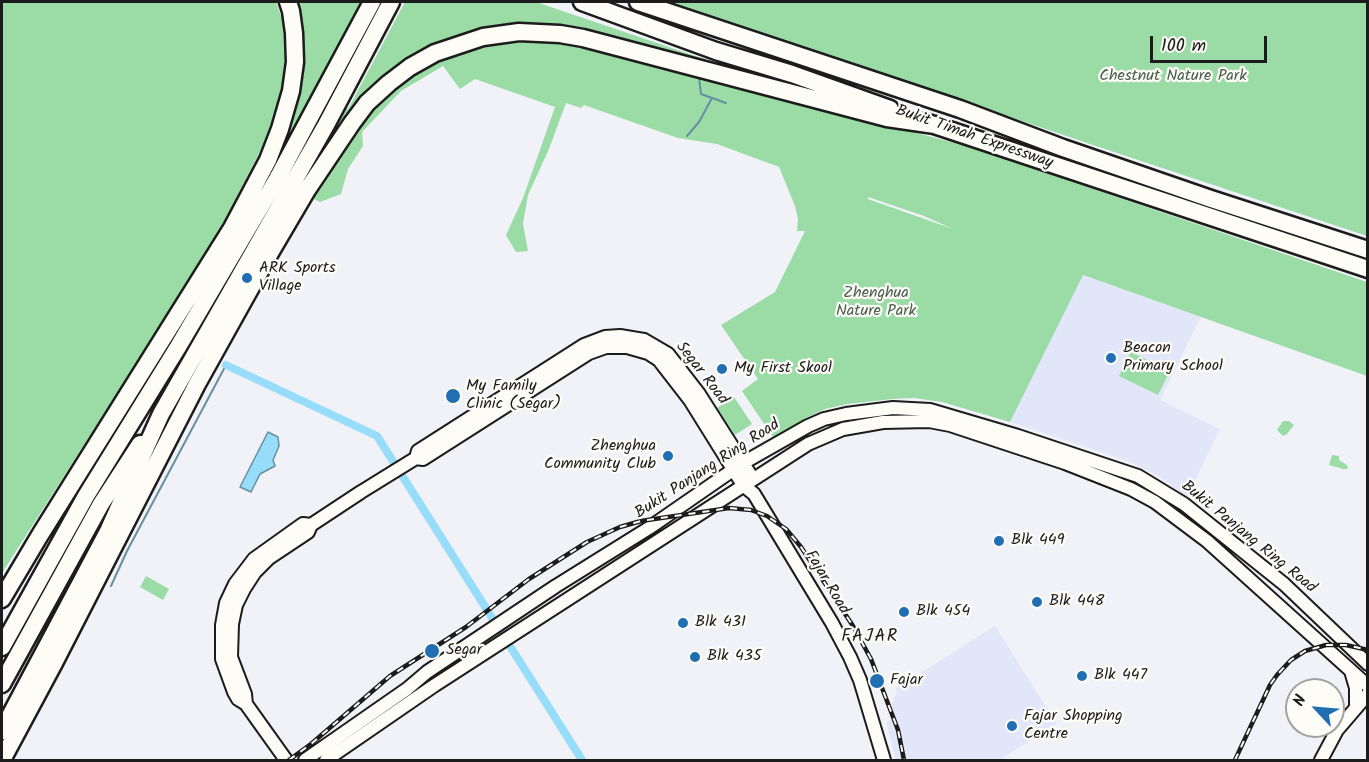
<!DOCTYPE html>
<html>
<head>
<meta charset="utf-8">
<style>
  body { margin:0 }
  #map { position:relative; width:1369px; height:762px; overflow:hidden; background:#f0f2f8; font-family:Kalam,sans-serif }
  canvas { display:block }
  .frame { position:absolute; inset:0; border:3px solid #1c1c1c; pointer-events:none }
  .north { position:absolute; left:1285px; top:678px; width:60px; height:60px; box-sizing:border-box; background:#fdfcf7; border:2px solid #a3a29f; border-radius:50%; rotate:296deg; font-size:16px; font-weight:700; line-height:24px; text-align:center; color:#1c1c1c }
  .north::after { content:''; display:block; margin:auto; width:21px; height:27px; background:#1f6fb2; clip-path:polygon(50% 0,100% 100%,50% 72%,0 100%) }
  .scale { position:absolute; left:1150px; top:36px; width:117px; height:27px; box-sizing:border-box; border:3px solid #1c1c1c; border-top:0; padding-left:8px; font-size:18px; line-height:21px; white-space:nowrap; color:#1c1c1c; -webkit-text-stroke:4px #fdfcf7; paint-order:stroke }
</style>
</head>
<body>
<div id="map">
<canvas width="1369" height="762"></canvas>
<div class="frame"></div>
<div class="north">N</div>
<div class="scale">100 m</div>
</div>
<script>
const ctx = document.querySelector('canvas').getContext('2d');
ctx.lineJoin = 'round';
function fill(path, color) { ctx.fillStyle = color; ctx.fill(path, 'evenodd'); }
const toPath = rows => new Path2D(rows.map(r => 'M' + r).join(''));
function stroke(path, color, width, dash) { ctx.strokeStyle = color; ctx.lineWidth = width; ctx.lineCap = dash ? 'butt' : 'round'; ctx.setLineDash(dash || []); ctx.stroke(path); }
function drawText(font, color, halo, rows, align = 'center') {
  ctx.font = font + ' Kalam,sans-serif'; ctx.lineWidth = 4.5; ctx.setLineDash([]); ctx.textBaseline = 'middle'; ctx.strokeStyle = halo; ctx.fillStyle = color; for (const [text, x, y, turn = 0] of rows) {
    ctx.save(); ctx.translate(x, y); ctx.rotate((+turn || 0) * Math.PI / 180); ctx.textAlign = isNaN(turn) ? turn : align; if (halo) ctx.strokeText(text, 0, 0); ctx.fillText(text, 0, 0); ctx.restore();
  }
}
const built = toPath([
  [1082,275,1201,317,1160,400,1220,429,1187,497,1160,477,1130,462,1010,422],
  [995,626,1057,724,999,760,896,760,886,722,895,718,892,704,897,692,895,689]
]);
const green = toPath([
  [2,2,276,2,283,22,285,48,285,73,281,100,269,134,211,246,2,573],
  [296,2,363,2,274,173,271,172,289,128,300,94,303,37],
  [405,2,536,2,716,63,715,69,507,30,387,78,303,207,217,362,331,101,348,109],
  [670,2,1367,2,1367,236,1090,144],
  [513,40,575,43,970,147,1367,282,1367,376,1083,275,1010,422,942,402,914,398,892,399,848,404,825,409,808,417,773,437,742,391,758,379,721,325,775,292,805,231,797,231,798,219,795,206,779,167,717,144,678,138,584,105,581,108,566,103,549,149,528,195,523,224,528,251,516,252,506,235,523,198,555,107,475,79,460,89,443,66,401,91,362,132,363,146,348,169,341,194,320,202,312,198,339,152,373,107,393,87,438,58,475,46],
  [868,197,924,216,953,229,868,199],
  [1131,352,1170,371,1158,395,1119,376],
  [734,397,752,424,735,435,717,408],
  [1283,421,1289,421,1294,425,1287,434,1283,436,1277,430],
  [1332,455,1339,456,1339,460,1347,465,1348,469,1343,469,1329,465],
  [146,576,169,589,163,600,140,587]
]);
const water = toPath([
  [268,432,278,437,279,446,273,460,275,466,260,474,251,492,240,487,268,432]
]);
const stream = toPath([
  [699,78,701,94,726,103],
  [687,136,699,122,712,98],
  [111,586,127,551,226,365]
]);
const canal = toPath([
  [226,365,377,436,582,760]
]);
const secondary = toPath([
  [416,458,418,451,584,345,605,337,620,336,644,340,668,354,699,394,753,479],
  [1351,671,1356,688,1356,708],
  [246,704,245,694,231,657,232,624,236,605,244,589,255,572,269,558,308,532,311,525,361,492,416,458,423,459,589,353,606,347,627,347,648,353,659,360,690,400,743,485,754,494,832,623,850,657,860,680,884,760],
  [286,760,246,704,238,699,234,692,222,659,222,625,226,603,235,584,254,559,303,524,311,525],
  [305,760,407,689,427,672,556,586,649,528,743,463,808,426,824,419,846,414,893,408,930,410,1018,436,1138,476,1184,504,1284,584,1368,664],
  [326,760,435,685,808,444,843,429,883,422,929,421,950,425,1065,463,1131,489,1155,502,1207,541,1368,686],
  [1321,760,1337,730,1368,694]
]);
const highway = toPath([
  [582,2,716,51,792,74,890,109],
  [638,2,960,109,1063,148,1211,199,1368,250],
  [925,122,1368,269],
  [109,529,161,414,326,125,391,2],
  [2,599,40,535,232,228,268,160,280,129,291,91,295,62,294,33,291,11,288,2],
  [2,647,86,496,178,347,277,179,372,2],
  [2,684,101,504,140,444],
  [2,731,114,520],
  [2,760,54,663,197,384,270,253,307,190,352,123,367,103,389,83,410,67,435,53,483,37,519,32,560,34,583,38,887,118,935,125]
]);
const rail = toPath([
  [289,760,311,744,390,676,466,627,529,579,587,542,620,527,641,521,729,508,751,510,767,516,786,529,801,547,853,626,871,659,898,730,904,760],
  [1235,760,1270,685,1277,675,1291,660,1305,651,1326,645,1346,645,1368,650]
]);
const markers = [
  [247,278,6,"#1f6fb2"],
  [1111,358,6,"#1f6fb2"],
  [722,369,6,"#1f6fb2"],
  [453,396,8,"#1f6fb2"],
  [668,456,6,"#1f6fb2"],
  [999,541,6,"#1f6fb2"],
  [1037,602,6,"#1f6fb2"],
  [904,612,6,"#1f6fb2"],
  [683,623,6,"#1f6fb2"],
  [432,651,8,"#1f6fb2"],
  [695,657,6,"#1f6fb2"],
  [1082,676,6,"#1f6fb2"],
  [877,681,8,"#1f6fb2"],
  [1012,726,6,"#1f6fb2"]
];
const parkNames = [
  ["Chestnut Nature Park",1173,77],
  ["Zhenghua",876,294],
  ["Nature Park",876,312]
];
const streetNames = [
  ["Bukit Timah Expressway",974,138,19],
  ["Segar Road",701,374,52],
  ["Bukit Panjang Ring Road",708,470,-33],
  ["Bukit Panjang Ring Road",1248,538,39],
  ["Fajar Road",826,583,59]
];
const poiNames = [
  ["ARK Sports",259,269],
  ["Village",259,287],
  ["Beacon",1123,349],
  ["Primary School",1123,367],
  ["My First Skool",734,369],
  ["My Family",466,387],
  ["Clinic (Segar)",466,405],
  ["Zhenghua",656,447,"right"],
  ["Community Club",656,465,"right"],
  ["Blk 449",1011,541],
  ["Blk 448",1049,602],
  ["Blk 454",916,612],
  ["Blk 431",695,623],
  ["Segar",446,651],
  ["Blk 435",707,657],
  ["Blk 447",1094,676],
  ["Fajar",890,681],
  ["Fajar Shopping",1024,717],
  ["Centre",1024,735]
];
const neighbourhoodNames = [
  ["FAJAR",870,638]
];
fill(built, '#e1e6f9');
fill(green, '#9bdca6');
fill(water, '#97dcf9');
stroke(water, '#668fa1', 1.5);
stroke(stream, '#668fa1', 2);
stroke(canal, '#97dcf9', 8);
stroke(secondary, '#1c1c1c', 16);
stroke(highway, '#1c1c1c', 21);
stroke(secondary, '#fdfcf7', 12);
stroke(highway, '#fdfcf7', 16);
stroke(rail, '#1c1c1c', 4.5);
stroke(rail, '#fdfcf7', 2, [7]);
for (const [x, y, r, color] of markers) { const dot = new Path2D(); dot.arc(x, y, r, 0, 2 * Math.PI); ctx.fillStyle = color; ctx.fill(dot); stroke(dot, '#fdfcf7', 2); }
drawText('16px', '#485f4c', '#fdfcf7', parkNames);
drawText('16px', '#1c1c1c', '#fdfcf7', streetNames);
drawText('16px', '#1c1c1c', '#fdfcf7', poiNames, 'left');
ctx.letterSpacing = '1.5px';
drawText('18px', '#1c1c1c', '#fdfcf7', neighbourhoodNames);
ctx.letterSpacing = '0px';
</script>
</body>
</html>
